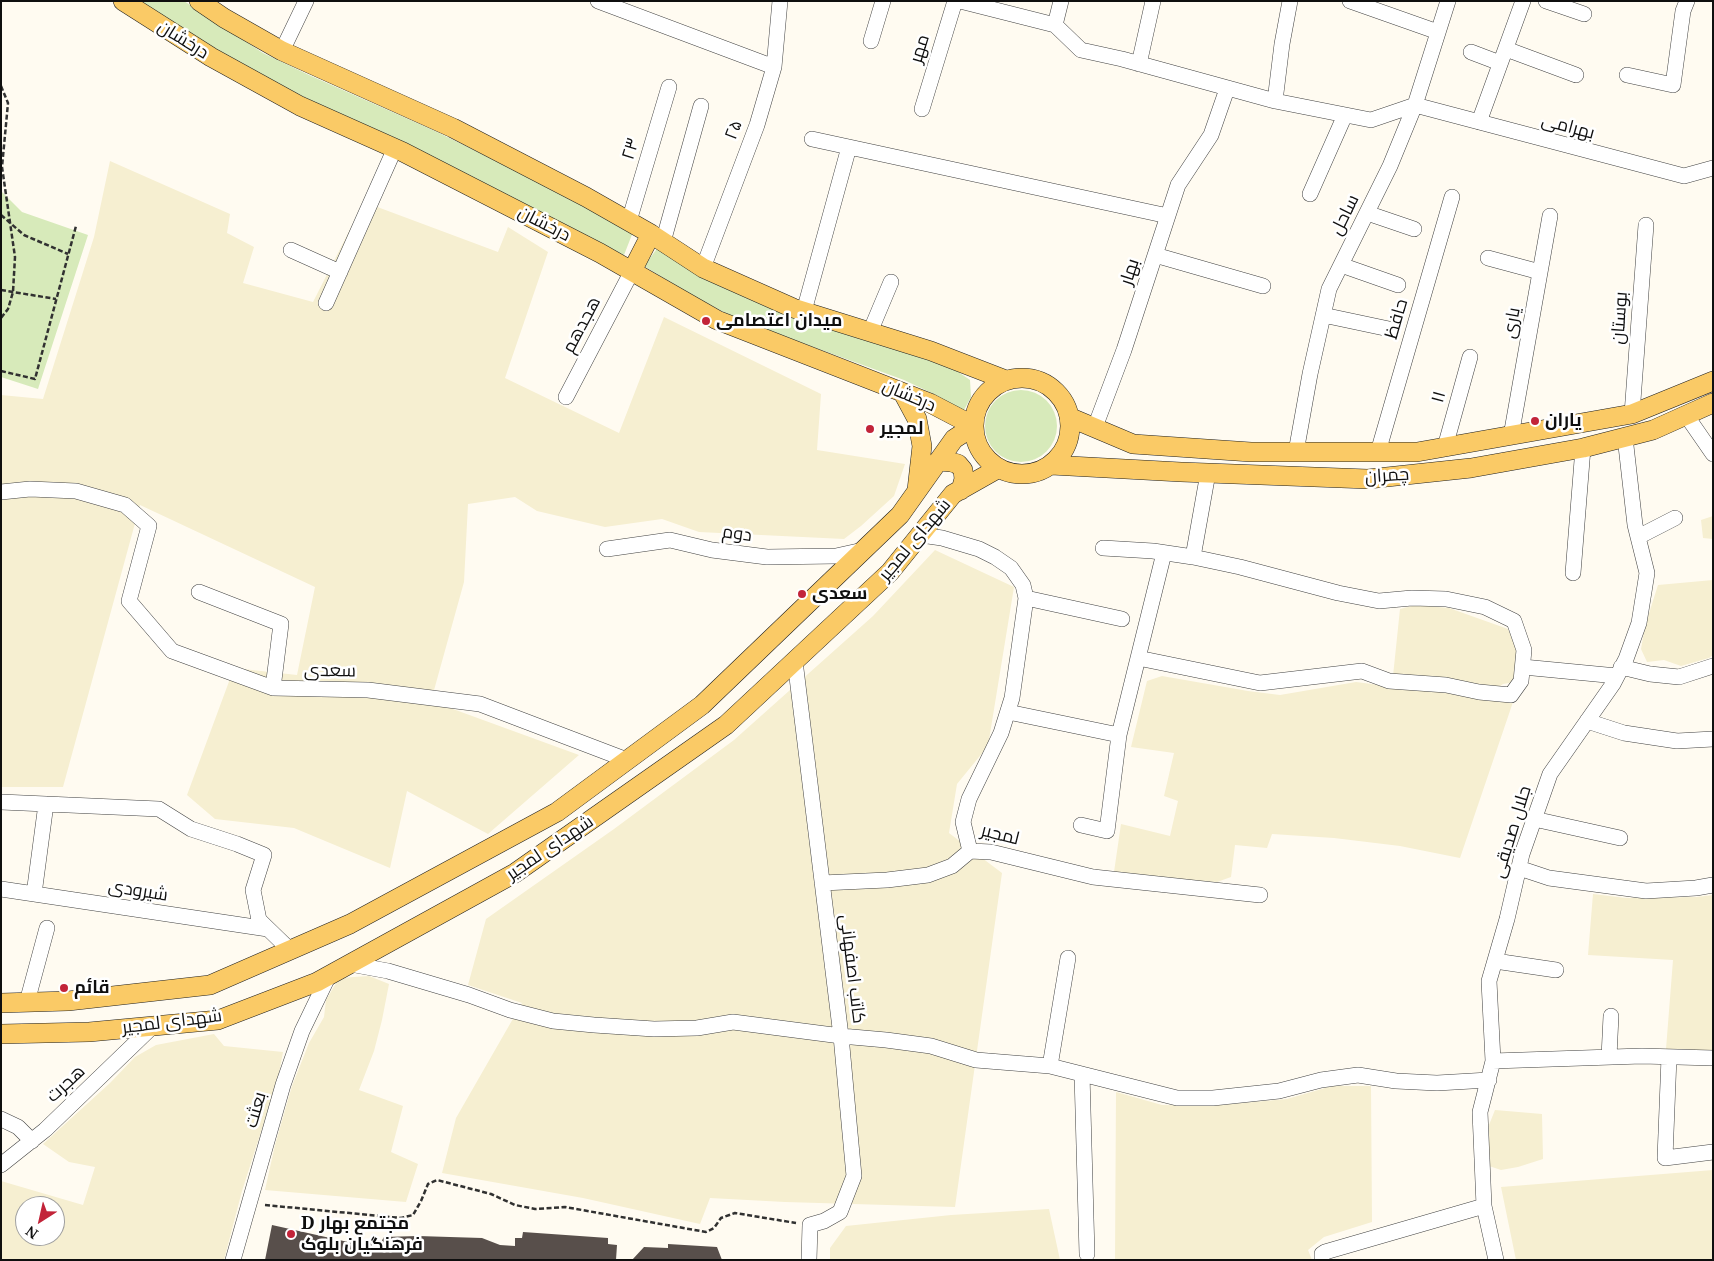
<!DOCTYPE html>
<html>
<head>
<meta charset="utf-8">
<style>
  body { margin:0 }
  #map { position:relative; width:1714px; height:1261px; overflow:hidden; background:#fffbf1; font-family:"Noto Serif",serif }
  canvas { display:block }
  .frame { position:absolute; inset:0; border:2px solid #0f0f0f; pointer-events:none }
  .north { position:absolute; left:15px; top:1196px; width:50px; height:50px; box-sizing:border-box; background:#fff; border:1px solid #9f9f9f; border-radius:50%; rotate:215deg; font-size:14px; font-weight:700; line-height:20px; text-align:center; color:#0f0f0f }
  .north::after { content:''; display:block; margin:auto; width:18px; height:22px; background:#c22439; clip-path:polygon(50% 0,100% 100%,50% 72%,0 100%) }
</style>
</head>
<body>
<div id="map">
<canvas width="1714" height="1261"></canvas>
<div class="frame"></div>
<div class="north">N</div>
</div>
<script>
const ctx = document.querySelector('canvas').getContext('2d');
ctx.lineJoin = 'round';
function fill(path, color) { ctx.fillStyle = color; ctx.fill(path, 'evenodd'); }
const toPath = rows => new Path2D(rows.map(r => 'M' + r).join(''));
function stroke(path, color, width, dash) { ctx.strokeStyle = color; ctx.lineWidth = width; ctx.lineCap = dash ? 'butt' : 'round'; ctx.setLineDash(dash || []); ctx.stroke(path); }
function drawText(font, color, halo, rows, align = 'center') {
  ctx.font = font + ' "Noto Serif",Cairo,serif'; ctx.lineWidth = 5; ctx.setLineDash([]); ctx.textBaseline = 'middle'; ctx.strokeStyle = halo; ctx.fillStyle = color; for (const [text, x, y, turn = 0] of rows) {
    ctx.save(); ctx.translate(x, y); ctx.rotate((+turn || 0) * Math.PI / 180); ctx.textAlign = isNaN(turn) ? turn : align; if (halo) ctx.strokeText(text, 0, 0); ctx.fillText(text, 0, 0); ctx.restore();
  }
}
const farmland = toPath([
  [110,161,230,214,227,233,254,247,243,283,313,302,364,202,498,252,508,227,548,252,505,378,619,433,664,317,821,394,817,450,905,464,894,496,861,526,844,539,699,532,662,519,605,527,537,511,515,497,468,504,464,582,431,701,579,755,488,834,407,791,390,868,294,828,215,819,187,795,234,668,297,675,315,587,140,505,63,787,1,787,1,395,43,399,94,237],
  [1713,516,1713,539,1703,538,1701,520],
  [935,550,1014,587,988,746,957,784,949,833,1002,873,955,1207,785,1202,710,1198,700,1224,583,1198,442,1173,456,1118,522,1003,468,985,486,919,614,829,734,740,873,616],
  [1713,580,1713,655,1709,658,1681,666,1664,660,1647,662,1641,649,1645,626,1658,585],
  [1416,605,1449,608,1508,629,1517,649,1515,682,1503,684,1494,691,1393,676,1400,609],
  [1162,676,1248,691,1280,695,1356,682,1387,686,1434,686,1490,700,1513,702,1460,858,1400,846,1334,838,1272,834,1267,848,1235,845,1231,877,1217,882,1162,879,1114,872,1121,824,1170,836,1178,801,1164,796,1174,753,1131,747,1147,681],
  [1593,894,1626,898,1697,897,1713,895,1713,1051,1666,1049,1673,960,1588,955],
  [369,976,389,984,382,1020,374,1051,359,1090,403,1106,391,1152,418,1164,406,1202,265,1190,275,1145,292,1086,309,1043,324,1017,326,1000,339,978],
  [214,1034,224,1046,283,1052,278,1079,242,1191,224,1260,1,1260,1,1181,83,1205,95,1167,69,1162,43,1144,110,1083,135,1057,156,1045],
  [25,1206,55,1206,55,1236,25,1236],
  [1332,1086,1371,1086,1372,1222,1324,1237,1308,1250,1312,1260,1115,1260,1116,1092,1162,1105,1208,1106,1287,1099],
  [1495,1110,1542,1114,1543,1159,1518,1167,1501,1170,1489,1166,1489,1125],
  [1713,1170,1713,1260,1516,1260,1501,1187],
  [1049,1209,1060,1260,830,1260,830,1248,846,1226,951,1215]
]);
const green = toPath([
  [138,1,184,1,263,53,309,75,435,131,568,196,633,232,624,255,597,244,244,67],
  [1,191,22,212,88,235,38,389,1,377],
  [659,246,770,308,806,323,880,343,954,369,970,380,971,397,964,410,951,406,938,396,904,380,739,320,693,296,644,266],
  '985 426a36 36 0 1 1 72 0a36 36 0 1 1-72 0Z'
]);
const building = toPath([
  [272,1225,366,1246,367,1241,381,1242,384,1237,418,1236,482,1238,500,1245,515,1246,515,1238,522,1238,523,1232,608,1238,608,1244,617,1245,616,1260,265,1260],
  [668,1244,717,1247,722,1260,632,1260,644,1247,668,1248]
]);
const path = toPath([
  [1,86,8,103,2,167,15,257,13,292,8,309,1,318],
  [1,215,24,235,68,254],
  [1,290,56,299],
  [1,371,35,379,76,226],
  [265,1205,401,1218,413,1215,421,1201,428,1184,437,1180,491,1194,515,1205,535,1209,565,1207,706,1232,714,1228,721,1218,735,1213,796,1223]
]);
const minor = toPath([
  [598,1,774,67],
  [960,1,1055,25,1081,50,1122,59,1275,101,1371,120,1415,105,1684,176,1713,168],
  [1350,1,1438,32],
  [1546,1,1584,14],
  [1055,25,1061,1],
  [871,41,883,1],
  [1506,49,1576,75],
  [282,51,306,1],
  [1471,52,1500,63],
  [1139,64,1153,1],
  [1627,75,1673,85,1683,11,1687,1],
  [1275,101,1282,44,1290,1],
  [922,109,955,1],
  [1479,122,1523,1],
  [812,139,1168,216],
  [1310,194,1345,115],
  [1367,213,1414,229],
  [629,221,669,87],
  [663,242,701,106],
  [291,250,340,272],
  [1155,255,1263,286],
  [1488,258,1540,272],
  [1341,265,1398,285],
  [703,268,757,125,774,67,780,1],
  [326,303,395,148],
  [804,311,849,147],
  [1323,315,1389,329],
  [870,332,891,282],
  [566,397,632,271],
  [1632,414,1646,225],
  [1686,415,1713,454],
  [1095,427,1124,350,1178,185,1211,135,1227,89],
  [1511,436,1550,216],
  [1445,447,1470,357],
  [1296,452,1310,374,1329,289,1390,166,1415,105,1448,1],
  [1378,452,1452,197],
  [1,492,30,489,76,491,125,505,149,526,129,601,172,651,273,688,368,690,480,704,627,760],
  [921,535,942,538,979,549,995,557,1011,568,1023,585,1026,598,1012,698,1001,733,969,799,963,822,970,851,991,852,1093,877,1260,895],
  [1638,537,1675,518],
  [607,549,670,540,712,550,767,557,836,556,863,550],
  [1193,557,1208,473],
  [1573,573,1583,448],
  [199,592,281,624,273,688],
  [1026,598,1122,619],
  [1138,658,1164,553],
  [795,661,841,1036,854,1176,840,1212,824,1221,810,1225,809,1260],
  [1523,667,1617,676],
  [1621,667,1650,674,1679,677,1713,666],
  [1008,712,1119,735],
  [1587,721,1624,733,1677,741,1713,739],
  [1,802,159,809,191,829,237,844,264,855,253,890,259,920,290,950],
  [1534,819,1620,838],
  [1081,825,1107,831,1119,735,1138,658,1260,683,1362,671,1389,681,1446,685,1479,692,1511,695,1521,681,1524,650,1514,621,1485,607,1446,599,1412,598,1379,601,1338,593,1240,567,1193,557,1153,551,1103,548],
  [1519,868,1549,878,1646,891,1696,888,1713,885],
  [822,883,887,880,928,875,952,866,970,851],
  [1,889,268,929],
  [34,894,46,804],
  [1495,961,1556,970],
  [350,964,388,971,469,995,510,1010,553,1021,594,1025,654,1029,697,1028,733,1022,841,1036,886,1040,931,1046,976,1060,1050,1066,1177,1098,1213,1098,1279,1091,1321,1080,1358,1075,1396,1081,1437,1083,1489,1080],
  [27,1002,47,928],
  [1609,1057,1611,1016],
  [1669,1057,1665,1158,1713,1152],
  [1493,1061,1642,1056,1713,1058],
  [1050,1066,1068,958],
  [1082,1074,1087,1254],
  [1,1119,18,1127,32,1141],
  [1,1165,45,1130,153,1026],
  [233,1260,283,1085,302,1031,329,975],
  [1322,1260,1322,1254,1325,1252,1484,1206],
  [1496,1260,1484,1206,1480,1112,1493,1061,1489,981,1507,919,1522,854,1550,774,1613,684,1626,659,1639,623,1647,573,1635,525,1625,437]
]);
const major = toPath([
  [123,1,211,57,300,106,403,152,600,253,717,320,930,403,974,426],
  [199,1,224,18,282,51,453,128,586,197,651,234,703,268,793,308,931,351,1006,380],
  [632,271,651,234],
  '974 426a48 48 0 1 1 96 0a48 48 0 1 1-96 0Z',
  [903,393,917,419,922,446,917,490],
  [1069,417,1133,444,1251,452,1417,452,1632,414,1713,381],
  [938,461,951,462,958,464,963,470,964,479,961,490],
  [1051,465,1181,472,1368,479,1471,468,1583,448,1653,430,1713,403],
  [1,1003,68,1001,210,985,350,924,557,812,702,705,900,515,954,439,974,426],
  [1,1034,89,1032,218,1020,317,982,515,873,726,725,890,572,953,494,999,468]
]);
const markers = [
  [706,321,5,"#c22439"],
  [1535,421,5,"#c22439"],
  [870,429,5,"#c22439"],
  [802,594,5,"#c22439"],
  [64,988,5,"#c22439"],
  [291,1234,5,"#c22439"]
];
const streetNames = [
  ["درخشان",183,40,32],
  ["مهر",920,49,-73],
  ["بهرامی",1568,127,15],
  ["۲۵",734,130,-69],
  ["۲۳",631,149,-73],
  ["ساحل",1345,215,-64],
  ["درخشان",544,224,27],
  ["بهار",1130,272,-72],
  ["بوستان",1620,318,-86],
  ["حافظ",1397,319,-74],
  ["یاری",1512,323,-80],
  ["هجدهم",582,325,-62],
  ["درخشان",909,396,23],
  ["۱۱",1439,397,-75],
  ["چمران",1387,476,-4],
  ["دوم",737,534,8],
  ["شهدای لمجیر",915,540,-50],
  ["سعدی",330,671,1],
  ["جلال صدیقی",1512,832,-73],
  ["لمجیر",1000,835,14],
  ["شهدای لمجیر",550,848,-34],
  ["شیرودی",138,891,9],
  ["کاتب اصفهانی",852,969,83],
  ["شهدای لمجیر",172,1022,-7],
  ["هجرت",66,1084,-43],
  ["بعثت",256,1110,-74]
];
const poiNames = [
  ["میدان اعتصامی",716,321],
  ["یاران",1545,421],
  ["لمجیر",880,429],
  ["سعدی",812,594],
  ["قائم",74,988],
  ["D مجتمع بهار",301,1224],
  ["فرهنگیان بلوک",301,1245]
];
fill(farmland, '#f6efd1');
fill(green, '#d7eaba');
fill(building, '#584f4b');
stroke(minor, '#424242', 16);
stroke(major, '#202020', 20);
stroke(path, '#313131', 2.5, [5, 2.5]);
stroke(minor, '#fff', 15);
stroke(major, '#faca66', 19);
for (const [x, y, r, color] of markers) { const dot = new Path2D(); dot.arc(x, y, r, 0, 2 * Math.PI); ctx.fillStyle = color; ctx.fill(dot); stroke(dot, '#fff', 2); }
drawText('18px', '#0f0f0f', '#fff', streetNames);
drawText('bold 18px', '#0f0f0f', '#fff', poiNames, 'left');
</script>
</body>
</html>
